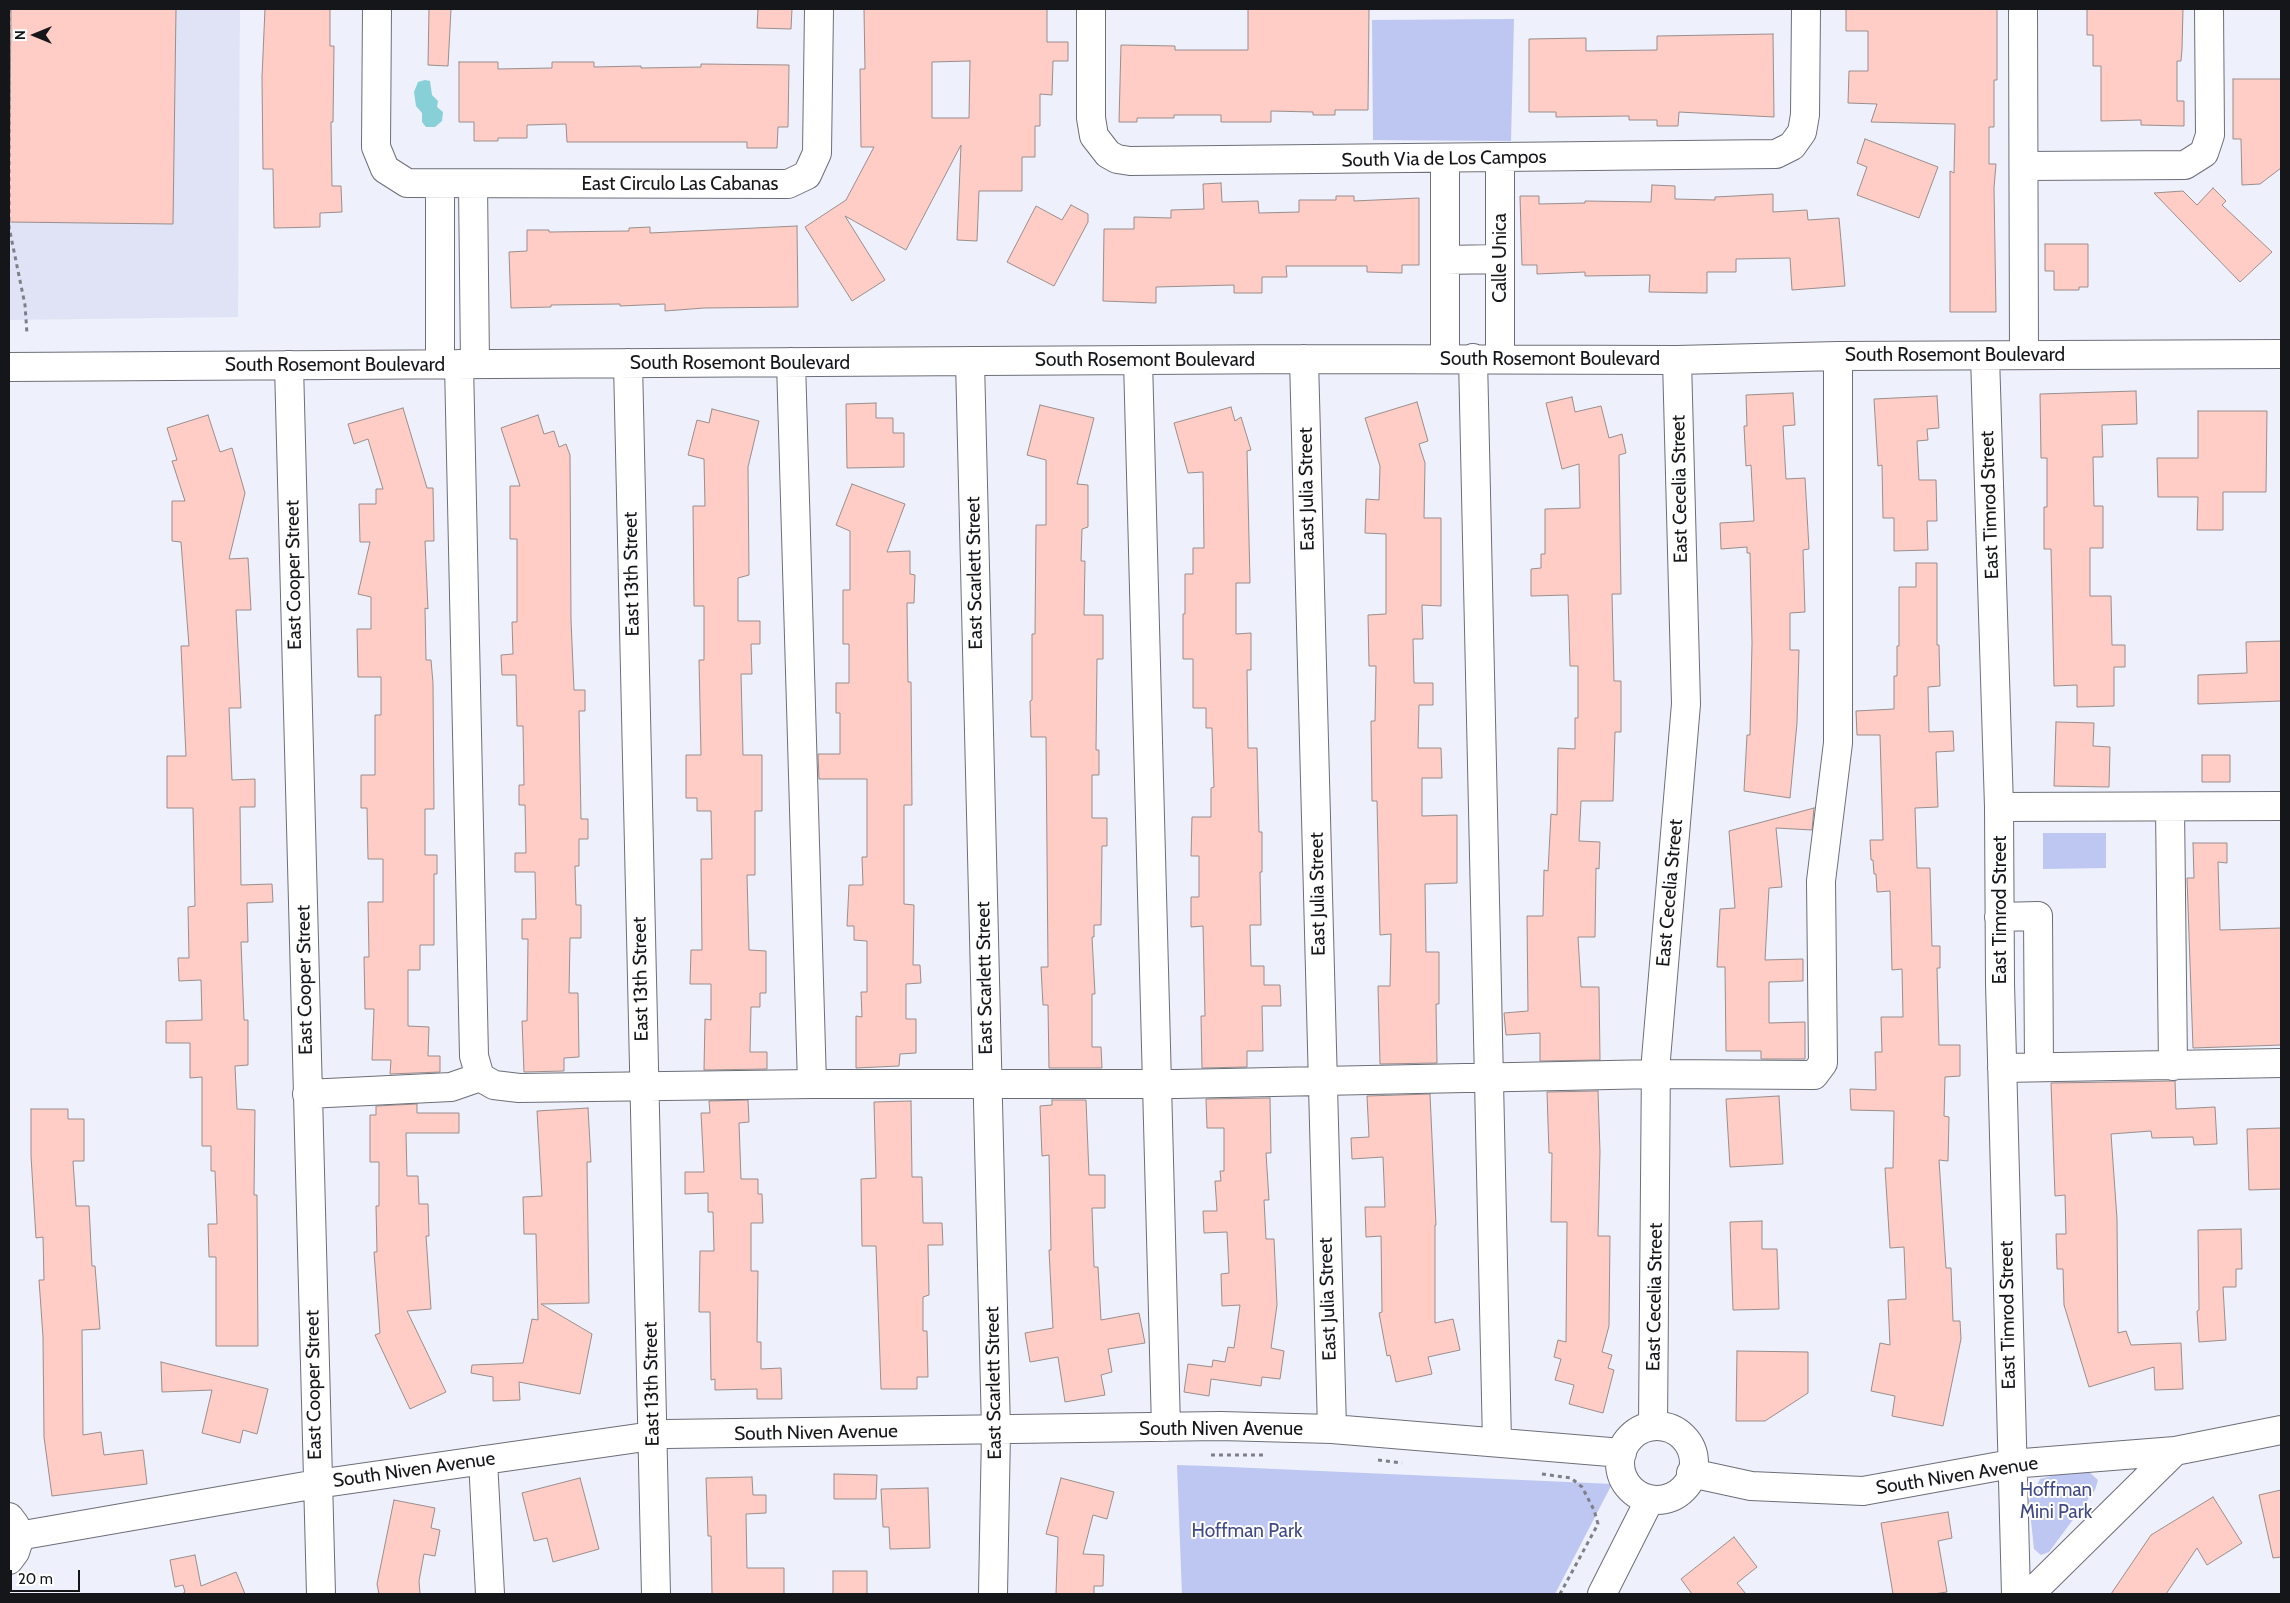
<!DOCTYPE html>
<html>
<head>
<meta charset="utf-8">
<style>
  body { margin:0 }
  #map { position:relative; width:2290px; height:1603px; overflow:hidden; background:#eef0fb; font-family:Cabin,sans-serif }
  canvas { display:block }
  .frame { position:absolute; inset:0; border:10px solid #151619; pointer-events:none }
  .north { position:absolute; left:10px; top:10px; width:50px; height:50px; -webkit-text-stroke:4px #fefefe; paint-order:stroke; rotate:270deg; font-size:14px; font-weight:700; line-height:20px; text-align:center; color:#151619 }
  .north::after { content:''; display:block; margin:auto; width:18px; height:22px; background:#151619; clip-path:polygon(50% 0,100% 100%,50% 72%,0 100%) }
  .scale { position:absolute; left:10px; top:1570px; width:70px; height:22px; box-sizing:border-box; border:2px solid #151619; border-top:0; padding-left:6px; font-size:15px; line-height:18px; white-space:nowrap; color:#151619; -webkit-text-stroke:4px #fefefe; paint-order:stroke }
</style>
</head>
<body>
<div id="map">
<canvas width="2290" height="1603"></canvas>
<div class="frame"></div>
<div class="north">N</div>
<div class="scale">20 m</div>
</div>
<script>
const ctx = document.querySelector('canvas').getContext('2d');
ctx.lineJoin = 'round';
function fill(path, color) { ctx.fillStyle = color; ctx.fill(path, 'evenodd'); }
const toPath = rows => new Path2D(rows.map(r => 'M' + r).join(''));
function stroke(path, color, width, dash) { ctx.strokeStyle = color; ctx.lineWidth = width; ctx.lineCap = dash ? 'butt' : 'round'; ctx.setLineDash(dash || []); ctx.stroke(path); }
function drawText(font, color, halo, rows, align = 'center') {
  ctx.font = font + ' Cabin,sans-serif'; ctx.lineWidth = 4; ctx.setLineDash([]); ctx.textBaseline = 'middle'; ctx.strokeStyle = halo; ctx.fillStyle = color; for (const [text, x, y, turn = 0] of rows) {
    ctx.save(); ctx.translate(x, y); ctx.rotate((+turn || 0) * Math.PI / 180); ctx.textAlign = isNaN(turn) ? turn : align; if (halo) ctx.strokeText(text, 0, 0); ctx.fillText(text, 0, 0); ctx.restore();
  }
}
const built = toPath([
  [9,9,240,9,238,317,9,320]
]);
const green = toPath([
  [1514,19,1511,141,1373,140,1372,20],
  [2043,833,2106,833,2106,868,2043,869],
  [1177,1465,1208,1466,1612,1484,1555,1594,1182,1594],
  [2076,1470,2088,1471,2098,1480,2095,1490,2049,1552,2041,1555,2034,1549,2029,1501,2040,1479]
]);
const water = toPath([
  [425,80,430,81,432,95,438,101,437,107,443,112,442,121,435,127,426,127,422,122,422,113,416,106,414,92,418,82]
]);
const building = toPath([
  [11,9,176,9,173,224,9,222,11,9],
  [265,9,330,9,330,46,334,46,333,122,331,122,332,186,341,186,342,212,320,213,320,227,274,228,273,169,263,169,262,77,265,9],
  [429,9,451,9,448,66,428,65,429,9],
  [758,9,792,9,791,29,757,28,758,9],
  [864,9,1047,9,1047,42,1068,42,1068,61,1053,61,1052,95,1040,94,1040,126,1035,126,1035,157,1022,157,1022,191,979,191,977,241,957,240,961,145,906,250,845,216,885,280,852,301,805,227,846,200,874,147,861,147,860,69,865,69,864,9],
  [970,61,969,118,932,118,932,62,970,61],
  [1248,9,1369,9,1368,110,1335,110,1335,115,1313,115,1313,112,1271,111,1271,122,1221,122,1221,115,1174,115,1174,118,1137,118,1137,122,1119,122,1121,45,1175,46,1175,50,1248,50,1248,9],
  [1846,9,1997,9,1997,80,1994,80,1994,127,1989,127,1989,164,1996,164,1994,188,1996,312,1950,312,1950,171,1954,173,1955,124,1871,122,1877,104,1848,103,1849,71,1868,71,1868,31,1846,31,1846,9],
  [2087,9,2183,9,2182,49,2181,61,2177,61,2177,101,2184,101,2184,126,2141,125,2141,120,2101,121,2101,66,2093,66,2093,35,2087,35,2087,9],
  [1773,34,1774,117,1679,112,1678,126,1657,126,1657,120,1629,120,1629,116,1556,117,1556,112,1529,112,1529,39,1586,38,1586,51,1657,50,1657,36,1773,34],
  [459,62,498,62,498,69,552,68,552,62,594,62,594,67,641,66,641,68,701,67,701,64,789,65,788,127,778,127,777,148,747,148,747,142,567,142,566,124,527,125,527,138,498,138,498,141,474,141,474,122,459,122,459,62],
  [2233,79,2281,79,2281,168,2260,184,2242,185,2241,139,2233,139,2233,79],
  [1865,139,1938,167,1919,218,1857,195,1867,167,1857,163,1865,139],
  [1221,183,1222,202,1258,201,1259,213,1299,212,1299,200,1336,200,1336,196,1354,196,1354,201,1419,198,1419,265,1402,265,1402,273,1367,272,1367,266,1286,266,1287,277,1262,277,1262,293,1234,293,1234,285,1156,287,1156,303,1103,301,1104,229,1134,229,1134,217,1171,218,1171,210,1204,209,1203,184,1221,183],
  [1652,185,1675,186,1675,199,1715,200,1715,197,1773,194,1773,212,1807,210,1808,220,1839,218,1845,286,1792,290,1790,258,1736,259,1736,272,1707,272,1707,293,1649,292,1650,275,1585,276,1585,272,1537,274,1537,265,1522,265,1520,196,1539,196,1539,204,1585,203,1585,201,1651,202,1652,185],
  [2213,188,2226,201,2222,205,2272,252,2240,282,2154,193,2183,191,2197,205,2213,188],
  [1071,205,1088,214,1088,222,1054,286,1007,262,1036,206,1062,220,1071,205],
  [797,226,798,307,704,308,665,311,665,304,620,306,620,304,551,305,551,307,511,308,509,252,527,251,527,230,549,230,549,232,629,231,629,228,650,227,650,233,797,226],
  [2045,244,2088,244,2088,287,2079,287,2079,290,2054,290,2054,271,2045,271,2045,244],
  [2136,391,2137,424,2102,425,2103,457,2093,457,2094,506,2103,506,2103,548,2090,548,2090,596,2111,596,2112,645,2125,645,2125,667,2114,667,2114,706,2077,707,2077,685,2054,686,2051,549,2044,549,2044,507,2047,507,2047,458,2041,458,2040,394,2136,391],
  [1793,393,1795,425,1783,426,1786,479,1805,478,1809,549,1803,550,1805,612,1790,613,1790,650,1799,650,1797,723,1790,798,1744,791,1747,735,1750,735,1752,643,1750,553,1747,553,1747,547,1721,549,1720,523,1754,521,1751,465,1746,466,1744,426,1747,426,1746,395,1793,393],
  [1937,396,1939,428,1927,429,1928,440,1917,441,1919,480,1936,480,1937,521,1927,521,1928,550,1894,551,1894,518,1883,518,1882,465,1878,466,1874,399,1937,396],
  [1572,397,1575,412,1601,406,1609,438,1622,434,1626,453,1619,455,1621,594,1612,594,1614,681,1621,681,1621,732,1615,732,1613,801,1581,801,1579,841,1600,842,1599,869,1596,868,1595,937,1578,937,1581,987,1599,987,1600,1060,1540,1061,1540,1033,1506,1035,1504,1013,1528,1011,1527,916,1543,916,1544,870,1548,871,1551,814,1557,815,1558,748,1575,749,1575,718,1578,718,1578,666,1570,666,1568,595,1531,596,1531,569,1541,568,1541,554,1545,554,1545,509,1580,508,1579,464,1562,469,1546,403,1572,397],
  [1417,402,1428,441,1419,444,1425,463,1424,518,1441,518,1441,606,1422,605,1423,639,1413,639,1414,683,1433,683,1433,705,1419,705,1418,748,1441,748,1442,778,1422,778,1422,816,1457,815,1457,883,1425,884,1426,952,1439,952,1439,1004,1436,1004,1437,1063,1380,1064,1378,986,1390,986,1391,934,1380,935,1377,801,1372,801,1371,721,1375,721,1376,666,1369,666,1368,615,1386,614,1386,534,1365,533,1366,499,1379,500,1380,466,1365,418,1417,402],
  [876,403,876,418,893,418,893,433,904,433,904,467,847,468,846,404,876,403],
  [1040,405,1094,418,1077,484,1088,485,1088,527,1082,529,1081,561,1085,561,1084,615,1103,615,1103,659,1097,659,1096,750,1099,750,1099,775,1092,775,1092,818,1107,818,1107,846,1102,846,1101,925,1094,925,1094,937,1092,937,1095,994,1092,994,1092,1047,1101,1047,1102,1068,1049,1068,1048,1005,1043,1005,1041,967,1048,967,1046,737,1031,737,1030,701,1032,700,1032,634,1035,634,1036,525,1046,525,1046,460,1027,455,1040,405],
  [1231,407,1235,421,1241,417,1251,450,1247,451,1250,583,1236,583,1236,634,1251,633,1251,670,1247,670,1248,748,1257,748,1259,832,1262,832,1262,872,1260,872,1261,925,1250,925,1251,966,1264,966,1264,985,1280,985,1281,1006,1262,1006,1263,1051,1247,1051,1247,1067,1202,1068,1201,1016,1205,1016,1203,926,1191,927,1191,897,1199,897,1199,856,1191,856,1192,817,1211,817,1211,788,1214,787,1212,728,1206,728,1206,708,1193,708,1193,659,1183,659,1183,614,1185,614,1185,574,1193,574,1193,548,1204,548,1203,472,1188,473,1174,423,1231,407],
  [403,408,427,488,433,488,434,541,425,541,428,609,425,608,426,660,431,660,433,683,434,809,425,809,425,855,437,855,437,874,434,874,434,945,420,945,420,970,408,970,408,1026,429,1027,428,1056,440,1056,440,1072,390,1074,391,1060,372,1060,374,1009,365,1009,364,957,369,957,368,902,383,902,383,859,368,859,367,808,361,808,361,775,375,775,375,715,381,715,381,677,358,677,357,629,371,629,371,597,358,594,370,542,360,542,359,504,376,504,376,489,383,489,368,439,354,444,348,424,403,408],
  [712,409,759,421,748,467,749,575,738,578,738,621,760,621,760,644,751,644,752,674,741,674,743,755,762,755,762,811,755,811,755,875,747,875,749,950,766,951,766,993,760,993,760,1007,751,1007,750,1052,767,1052,767,1069,704,1070,705,1019,711,1020,711,984,690,984,691,950,702,950,701,859,712,859,711,811,697,811,697,798,686,798,686,755,701,755,699,660,704,660,704,606,694,606,693,506,705,506,704,459,688,455,697,420,709,423,712,409],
  [2198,411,2267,411,2266,492,2223,492,2223,530,2197,530,2198,497,2158,497,2157,458,2198,458,2198,411],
  [208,415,220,452,232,448,245,493,229,559,248,558,251,610,236,610,241,708,229,708,232,780,255,779,255,807,240,807,241,885,272,884,273,902,247,903,248,942,241,942,244,1020,248,1020,248,1065,235,1066,237,1109,255,1110,254,1195,257,1195,258,1346,216,1346,216,1257,209,1257,208,1224,217,1224,215,1171,211,1171,211,1146,202,1146,202,1077,190,1078,190,1043,166,1043,166,1021,202,1020,201,980,179,981,178,958,189,958,188,907,195,906,193,808,167,808,167,756,186,756,181,646,189,646,181,542,172,541,172,501,185,501,172,461,177,460,167,428,208,415],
  [538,415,544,434,554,431,559,447,566,444,570,455,571,620,574,690,585,690,585,711,579,711,581,819,588,819,588,839,579,839,579,866,575,866,576,905,581,905,581,938,570,938,569,993,578,993,579,1057,564,1058,564,1071,524,1072,522,1021,527,1021,528,939,522,939,522,919,536,919,535,872,515,872,515,853,526,853,525,805,519,805,519,785,524,785,523,726,517,726,516,675,502,675,501,655,513,654,512,622,517,622,517,539,510,539,510,486,520,486,501,428,538,415],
  [852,484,905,504,887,552,910,551,910,574,915,575,914,603,907,603,908,682,911,682,912,805,904,805,904,904,914,905,913,965,920,965,921,983,906,984,906,1019,916,1019,916,1053,900,1054,899,1066,856,1068,856,1016,862,1017,861,992,867,992,867,941,854,940,854,926,847,926,849,885,863,885,862,857,867,857,867,779,819,779,818,754,840,754,840,713,836,713,836,683,849,683,849,644,843,644,843,590,850,590,850,531,836,525,852,484],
  [1916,563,1937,563,1937,645,1939,645,1940,686,1928,687,1929,732,1953,731,1954,751,1936,752,1938,807,1915,808,1917,868,1930,868,1932,946,1940,946,1940,968,1937,968,1939,1045,1960,1045,1960,1076,1945,1077,1944,1116,1949,1117,1948,1161,1939,1160,1946,1268,1951,1268,1953,1321,1960,1321,1961,1339,1943,1426,1892,1416,1895,1396,1871,1391,1880,1343,1890,1345,1888,1300,1906,1299,1904,1247,1890,1248,1885,1168,1893,1168,1894,1111,1851,1110,1850,1089,1876,1090,1875,1052,1882,1052,1881,1017,1903,1017,1902,969,1892,970,1890,891,1877,892,1876,874,1874,874,1873,860,1871,860,1870,840,1883,840,1880,735,1857,735,1856,711,1894,709,1894,676,1897,676,1897,646,1899,646,1899,587,1916,587,1916,563],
  [2281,641,2281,701,2198,704,2198,675,2247,673,2246,642,2281,641],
  [2056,722,2094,723,2093,746,2110,747,2109,787,2054,786,2056,722],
  [2202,755,2230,755,2230,782,2202,782,2202,755],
  [1814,808,1812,830,1776,828,1782,887,1769,888,1765,960,1803,959,1803,981,1769,982,1769,1023,1805,1022,1805,1059,1761,1059,1761,1051,1726,1051,1725,967,1717,967,1720,909,1735,908,1729,831,1814,808],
  [2193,843,2227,843,2227,863,2218,862,2220,930,2281,928,2281,1045,2193,1048,2187,878,2194,878,2193,843],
  [2175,1081,2176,1109,2215,1107,2217,1144,2194,1145,2193,1137,2152,1138,2151,1131,2111,1134,2117,1219,2118,1333,2126,1331,2131,1345,2181,1343,2183,1389,2155,1390,2154,1367,2089,1387,2064,1305,2063,1269,2057,1269,2056,1234,2066,1234,2065,1195,2055,1196,2051,1083,2175,1081],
  [1598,1091,1600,1152,1598,1236,1610,1236,1609,1326,1602,1352,1612,1355,1608,1368,1614,1370,1603,1413,1569,1404,1574,1385,1555,1380,1561,1359,1554,1357,1558,1340,1566,1342,1567,1222,1551,1222,1552,1153,1549,1153,1547,1092,1598,1091],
  [1430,1094,1436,1225,1435,1225,1435,1323,1453,1319,1460,1350,1428,1357,1432,1374,1396,1382,1390,1355,1387,1356,1379,1313,1382,1312,1381,1236,1366,1237,1365,1207,1385,1207,1383,1157,1352,1159,1351,1138,1369,1137,1367,1096,1430,1094],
  [1779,1096,1783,1164,1730,1167,1726,1099,1779,1096],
  [1270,1098,1271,1153,1266,1153,1269,1200,1264,1200,1266,1239,1274,1239,1277,1305,1271,1348,1284,1351,1280,1379,1262,1377,1261,1386,1211,1379,1209,1396,1184,1392,1188,1364,1212,1367,1213,1360,1225,1362,1228,1347,1234,1348,1240,1305,1222,1306,1221,1274,1229,1273,1227,1232,1204,1233,1203,1211,1217,1211,1215,1181,1221,1181,1220,1171,1224,1171,1224,1128,1207,1128,1206,1099,1270,1098],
  [748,1100,749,1122,739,1123,741,1179,758,1179,758,1194,762,1194,763,1223,751,1223,751,1271,758,1271,757,1342,761,1342,761,1369,781,1368,782,1399,757,1399,757,1389,715,1390,715,1379,711,1380,710,1312,699,1312,700,1251,714,1251,713,1212,708,1212,708,1193,685,1194,685,1172,704,1172,701,1113,710,1113,709,1101,748,1100],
  [1052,1100,1086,1100,1089,1175,1105,1175,1105,1208,1092,1208,1094,1267,1098,1267,1101,1320,1139,1313,1145,1343,1108,1349,1112,1372,1101,1375,1105,1395,1065,1402,1058,1357,1030,1362,1025,1333,1053,1328,1049,1250,1051,1250,1049,1155,1042,1156,1040,1106,1052,1105,1052,1100],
  [911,1101,912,1177,922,1177,923,1223,942,1223,943,1245,928,1245,929,1295,923,1297,923,1331,927,1331,928,1377,917,1377,917,1389,881,1389,876,1246,862,1246,861,1179,876,1178,874,1102,911,1101],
  [417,1104,417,1113,459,1113,459,1133,406,1133,407,1176,418,1176,419,1204,428,1204,429,1236,426,1236,431,1309,407,1311,446,1392,410,1409,375,1335,380,1333,374,1252,377,1252,376,1206,379,1206,379,1162,370,1162,370,1115,376,1115,376,1106,417,1104],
  [588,1108,591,1162,587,1162,589,1303,541,1304,592,1334,580,1394,519,1382,520,1400,493,1401,493,1377,471,1373,472,1365,523,1363,532,1319,538,1320,536,1234,524,1234,523,1197,542,1196,537,1111,588,1108],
  [31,1109,68,1109,68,1119,84,1119,84,1161,73,1161,76,1206,89,1206,92,1266,95,1266,100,1329,82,1330,83,1435,101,1432,104,1455,143,1450,147,1484,52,1496,44,1437,43,1337,39,1280,44,1280,43,1237,36,1238,31,1156,31,1109],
  [2281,1128,2281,1189,2249,1190,2247,1129,2281,1128],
  [1762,1221,1762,1249,1777,1249,1779,1309,1733,1310,1730,1222,1762,1221],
  [2241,1229,2242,1269,2236,1269,2236,1287,2223,1287,2226,1340,2199,1342,2197,1311,2199,1310,2198,1230,2241,1229],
  [1737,1351,1808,1352,1808,1393,1765,1421,1736,1421,1737,1351],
  [161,1362,268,1389,257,1434,243,1430,240,1443,202,1433,212,1390,162,1392,161,1362],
  [834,1474,877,1475,876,1499,834,1499,834,1474],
  [752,1477,753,1495,766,1495,766,1513,746,1514,747,1568,784,1568,784,1594,712,1594,711,1536,708,1536,706,1478,752,1477],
  [580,1478,599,1549,553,1562,547,1538,534,1541,522,1493,580,1478],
  [1061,1478,1114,1492,1107,1519,1093,1515,1083,1554,1104,1555,1103,1586,1094,1586,1094,1594,1056,1594,1058,1537,1046,1534,1061,1478],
  [928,1488,930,1548,890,1549,889,1527,883,1527,881,1489,928,1488],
  [2281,1490,2281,1557,2273,1558,2259,1495,2281,1490],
  [2213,1497,2242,1543,2207,1565,2197,1548,2166,1594,2111,1594,2151,1535,2213,1497],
  [394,1500,435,1508,431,1528,440,1530,435,1556,424,1554,419,1581,420,1594,379,1594,377,1584,394,1500],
  [1948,1512,1952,1538,1938,1541,1947,1592,1933,1594,1893,1594,1881,1523,1948,1512],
  [1734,1537,1757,1567,1737,1583,1746,1594,1692,1594,1681,1579,1734,1537],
  [195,1555,201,1586,236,1572,245,1594,182,1594,185,1592,183,1585,175,1587,170,1560,195,1555],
  [833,1571,867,1571,867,1594,833,1594,833,1571]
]);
const path = toPath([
  [9,9,9,227,25,305,27,334],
  [1211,1455,1266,1455],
  [1378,1460,1402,1463],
  [1542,1474,1571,1478,1582,1487,1594,1510,1598,1524,1560,1594]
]);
const minor = toPath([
  [377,9,376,147,385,169,407,183,788,184,807,175,817,153,819,9],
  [1091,9,1091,118,1094,136,1108,154,1117,159,1130,161,1776,154,1792,146,1802,132,1805,115,1806,9],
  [2023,9,2024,355],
  [1445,159,1445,358],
  [2024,166,2185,165,2204,153,2210,135,2209,9],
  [440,184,440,364],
  [473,184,475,364],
  [1445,260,1500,259],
  [1985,356,1999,807,2000,983,2016,1594],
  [1473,358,1497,1442],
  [1500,358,1500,158],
  [1304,359,1332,1429],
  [1138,360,1166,1427],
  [970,361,996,1431,993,1594],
  [791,362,812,1084],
  [628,363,656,1594],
  [459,364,474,1056,480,1077,494,1085,519,1088,812,1084,1177,1084,1657,1074,1814,1075,1823,1063,1821,881,1838,743,1838,356],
  [289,365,321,1594],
  [9,367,1304,359,1677,360,1838,356,2281,354],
  [1999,807,2281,806],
  [2170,807,2173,1066],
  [1999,917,2038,916,2039,1066],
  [2002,1068,2281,1063],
  [307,1094,451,1087,480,1077],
  [1653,1426,1656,1059,1686,704,1677,360],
  '1620 1463a37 37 0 1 1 74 0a37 37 0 1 1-74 0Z',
  [483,1460,490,1594],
  [1691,1473,1751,1486,1863,1491,2011,1464,2175,1451,2281,1430],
  [9,1517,15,1525,18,1543,15,1552,9,1560],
  [18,1536,317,1484,666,1434,1220,1426,1332,1429,1622,1453],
  [1602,1594,1650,1499],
  [2030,1594,2175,1451]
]);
const streetNames = [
  ["South Via de Los Campos",1444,159,-1],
  ["East Circulo Las Cabanas",680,184],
  ["Calle Unica",1500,258,-90],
  ["South Rosemont Boulevard",1955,355],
  ["South Rosemont Boulevard",1550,359],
  ["South Rosemont Boulevard",1145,360],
  ["South Rosemont Boulevard",740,363],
  ["South Rosemont Boulevard",335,365],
  ["East Julia Street",1307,489,-91],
  ["East Cecelia Street",1680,489,-91],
  ["East Timrod Street",1990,505,-92],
  ["East Scarlett Street",975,573,-91],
  ["East 13th Street",632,574,-91],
  ["East Cooper Street",294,575,-91],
  ["East Cecelia Street",1670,893,-85],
  ["East Julia Street",1318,894,-91],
  ["East Timrod Street",2000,910,-90],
  ["East Scarlett Street",985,978,-91],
  ["East 13th Street",641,979,-91],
  ["East Cooper Street",305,980,-91],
  ["East Cecelia Street",1655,1297,-89],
  ["East Julia Street",1328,1299,-92],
  ["East Timrod Street",2008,1315,-91],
  ["East Scarlett Street",994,1383,-91],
  ["East 13th Street",652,1384,-91],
  ["East Cooper Street",314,1385,-91],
  ["South Niven Avenue",1221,1429],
  ["South Niven Avenue",816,1433,-1],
  ["South Niven Avenue",414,1470,-8],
  ["South Niven Avenue",1957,1476,-9]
];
const parkNames = [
  ["Hoffman",2056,1490],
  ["Mini Park",2056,1512],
  ["Hoffman Park",1247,1531]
];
fill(built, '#dfe3f5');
fill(green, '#bdc7f2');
fill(water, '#88d0d7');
fill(building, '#ffccc6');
stroke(building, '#998e8c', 1);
stroke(minor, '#6c6f78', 30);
stroke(path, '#7f8087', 3, [4, 4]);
stroke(minor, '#fff', 28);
drawText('19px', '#151619', '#fefefe', streetNames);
drawText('19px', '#404987', '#fefefe', parkNames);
</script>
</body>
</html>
